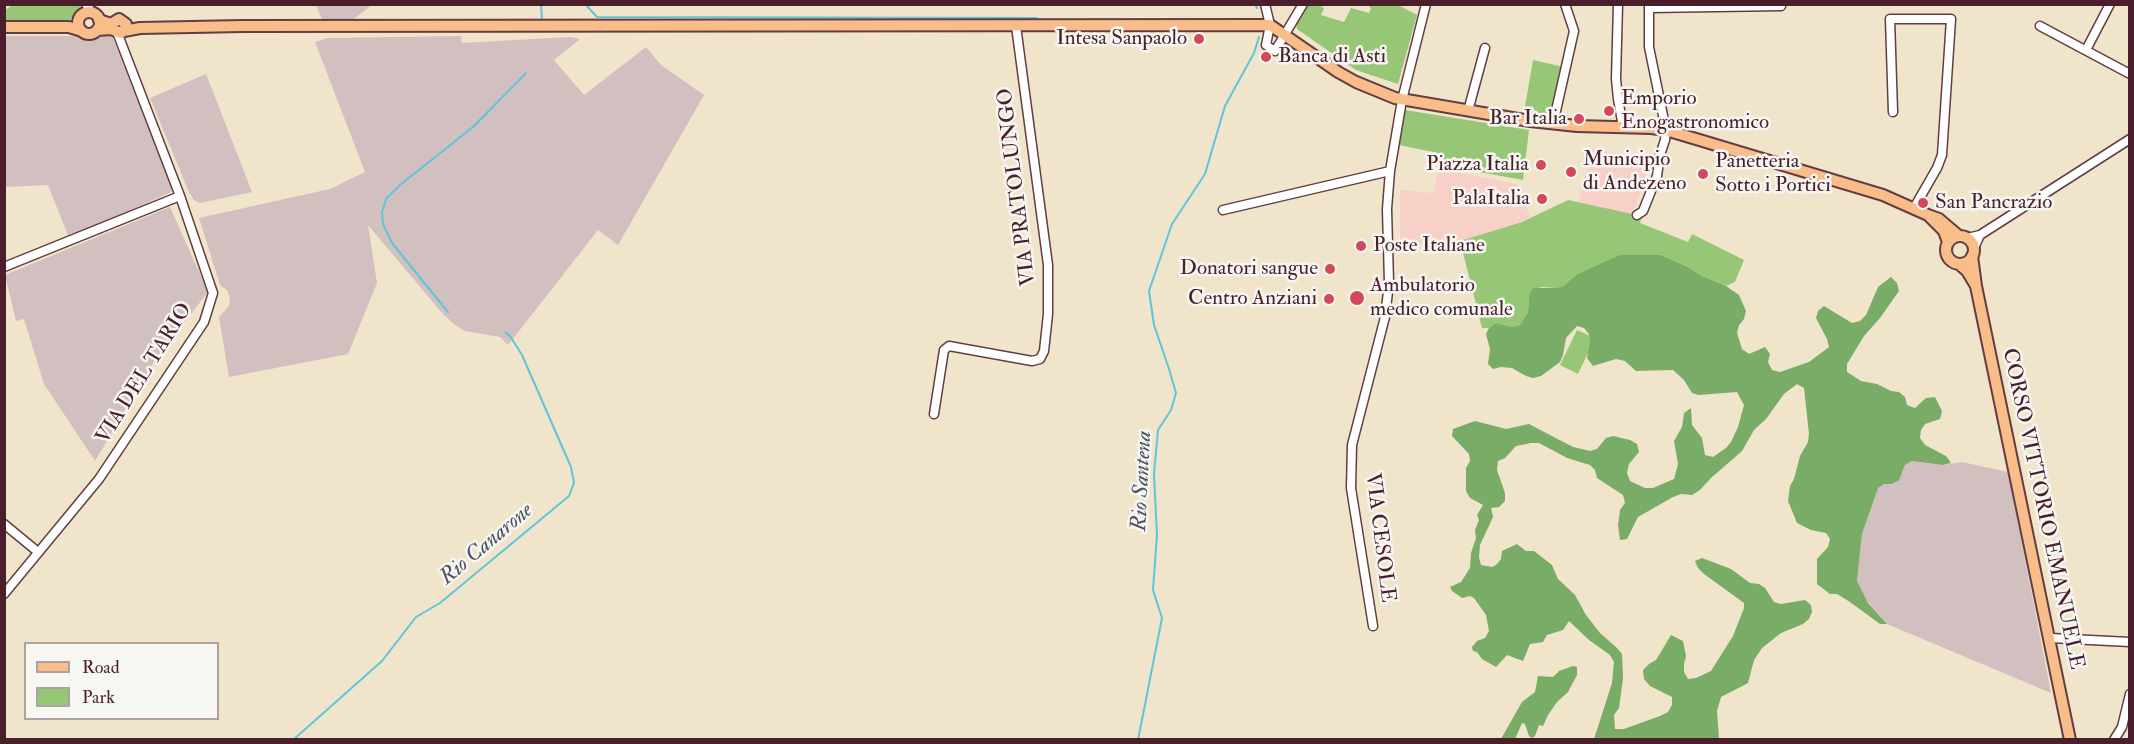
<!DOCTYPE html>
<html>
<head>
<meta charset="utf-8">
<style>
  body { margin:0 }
  #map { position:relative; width:2134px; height:744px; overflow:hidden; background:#f0e4ca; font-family:"IM FELL Double Pica",serif }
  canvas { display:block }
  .frame { position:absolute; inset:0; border:6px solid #4a1f2b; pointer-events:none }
  .legend { position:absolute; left:24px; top:642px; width:195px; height:78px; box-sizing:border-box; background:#f6f6f2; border:2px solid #b1a0a2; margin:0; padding:8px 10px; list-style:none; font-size:18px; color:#4a1f2b }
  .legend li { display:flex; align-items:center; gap:12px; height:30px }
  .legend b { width:30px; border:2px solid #b1a0a2 }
</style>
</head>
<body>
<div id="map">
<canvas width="2134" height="744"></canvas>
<div class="frame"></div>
<ul class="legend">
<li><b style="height:8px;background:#f8bd89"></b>Road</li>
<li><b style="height:16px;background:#97c776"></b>Park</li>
</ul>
</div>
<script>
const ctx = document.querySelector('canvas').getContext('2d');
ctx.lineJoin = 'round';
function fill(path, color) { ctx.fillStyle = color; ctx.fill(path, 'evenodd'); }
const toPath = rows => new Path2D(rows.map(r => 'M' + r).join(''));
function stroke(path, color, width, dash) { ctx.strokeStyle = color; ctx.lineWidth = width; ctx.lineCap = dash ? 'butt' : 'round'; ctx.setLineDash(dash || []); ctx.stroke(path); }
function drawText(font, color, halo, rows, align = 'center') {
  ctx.font = font + ' "IM FELL Double Pica",serif'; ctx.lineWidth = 5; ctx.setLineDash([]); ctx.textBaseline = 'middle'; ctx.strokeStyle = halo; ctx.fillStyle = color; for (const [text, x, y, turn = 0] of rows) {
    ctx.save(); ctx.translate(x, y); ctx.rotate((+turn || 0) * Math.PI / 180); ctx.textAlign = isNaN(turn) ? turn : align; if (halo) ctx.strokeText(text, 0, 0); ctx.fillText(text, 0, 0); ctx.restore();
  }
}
const built = toPath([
  [1597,149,1651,161,1633,214,1578,202,1592,151],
  [1438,169,1517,184,1517,191,1531,217,1522,222,1460,241,1446,248,1400,241,1400,190,1433,193]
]);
const industrial = toPath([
  [316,5,372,5,351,21,323,21],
  [4,36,112,36,172,187,171,192,69,238,48,185,5,187],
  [461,36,462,43,570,37,580,39,554,60,584,95,646,47,661,65,704,95,618,245,598,230,508,345,500,337,465,331,455,325,443,314,368,225,377,283,348,354,229,377,219,317,229,306,230,299,227,290,220,285,199,218,330,189,365,172,315,42,328,38],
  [206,74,252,192,200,203,194,200,189,192,150,98],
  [170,207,208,292,155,360,95,461,44,384,24,319,16,321,5,275],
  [1912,461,1943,465,1962,462,2008,472,2051,693,1887,624,1863,596,1857,581,1862,534,1870,511,1874,495,1878,488,1884,484,1892,484,1902,473,1905,465]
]);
const green = toPath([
  [14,4,80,5,81,11,77,16,67,21,5,21,5,10],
  [1305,5,1322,5,1321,7,1324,8,1321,15,1344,22,1351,8,1369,13,1371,8,1367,5,1398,5,1417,15,1398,84,1356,70,1297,29,1296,23],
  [1533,60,1564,67,1553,117,1524,112],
  [1405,110,1529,130,1523,180,1441,165,1443,154,1399,145],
  [1568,200,1642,216,1640,223,1688,242,1692,234,1744,260,1735,282,1726,286,1702,276,1688,267,1661,255,1628,255,1576,275,1565,286,1557,288,1541,287,1529,296,1528,312,1520,325,1512,327,1496,323,1489,328,1482,328,1460,241,1522,222],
  [1577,330,1595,338,1578,374,1560,365]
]);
const forest = toPath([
  [1620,255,1661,255,1688,267,1702,276,1726,286,1739,295,1746,311,1744,319,1739,325,1737,333,1742,349,1749,354,1765,347,1770,354,1768,362,1772,370,1780,372,1809,362,1829,347,1827,339,1816,318,1818,311,1824,306,1852,323,1860,321,1866,315,1878,287,1891,277,1897,283,1899,291,1880,318,1864,336,1847,364,1847,372,1861,381,1877,384,1891,391,1899,392,1905,397,1907,405,1915,408,1926,398,1935,397,1942,411,1940,419,1925,424,1921,430,1920,438,1925,445,1946,456,1951,463,1943,465,1912,461,1905,465,1899,480,1892,484,1884,484,1878,488,1862,534,1857,581,1868,603,1887,624,1880,624,1850,602,1837,594,1830,594,1817,584,1817,559,1828,547,1830,539,1826,533,1811,530,1797,523,1788,501,1790,486,1794,479,1800,456,1808,442,1809,434,1804,388,1797,384,1784,394,1766,419,1754,430,1742,451,1711,478,1700,490,1692,495,1681,494,1673,497,1638,517,1627,539,1620,540,1618,525,1620,510,1625,503,1623,495,1597,478,1595,470,1590,465,1567,458,1539,443,1531,443,1516,446,1505,458,1498,461,1497,470,1505,493,1505,501,1499,507,1491,508,1493,517,1480,545,1479,557,1481,565,1492,567,1496,565,1501,559,1502,551,1517,544,1526,551,1534,551,1552,565,1558,579,1575,595,1586,615,1600,633,1617,648,1622,654,1623,678,1619,708,1614,715,1615,729,1624,729,1660,716,1668,712,1672,705,1672,697,1650,686,1644,679,1643,670,1649,664,1656,660,1671,635,1683,641,1686,656,1684,664,1684,672,1688,679,1696,678,1711,671,1733,636,1744,608,1744,603,1704,574,1698,568,1695,561,1702,558,1731,569,1750,583,1759,584,1765,588,1774,602,1781,604,1805,600,1811,605,1812,612,1809,619,1803,624,1781,633,1762,648,1754,660,1748,683,1721,697,1717,711,1719,739,1594,739,1612,683,1614,662,1610,655,1589,640,1569,621,1563,630,1547,635,1543,642,1530,644,1523,661,1507,655,1496,667,1482,659,1477,652,1473,651,1472,647,1477,641,1485,638,1489,631,1486,615,1474,598,1470,596,1462,598,1452,591,1450,587,1461,582,1470,568,1471,553,1476,538,1475,530,1479,520,1477,515,1483,505,1470,498,1466,491,1466,468,1470,461,1469,454,1452,436,1453,429,1475,421,1506,429,1529,424,1573,447,1590,451,1597,449,1606,438,1613,436,1630,440,1637,444,1639,452,1629,464,1627,473,1630,481,1645,488,1653,488,1674,479,1678,464,1674,441,1682,427,1684,413,1691,408,1692,425,1702,438,1705,455,1713,457,1726,448,1731,442,1738,427,1744,405,1737,392,1699,395,1692,393,1684,380,1673,370,1636,371,1625,361,1616,359,1593,366,1587,358,1590,342,1589,334,1584,328,1577,326,1566,338,1563,355,1560,362,1541,376,1533,378,1526,376,1512,368,1501,367,1493,369,1488,364,1490,349,1486,334,1489,328,1496,323,1512,327,1520,325,1528,312,1529,296,1533,288,1557,288,1564,286,1576,275],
  [1573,666,1577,667,1577,675,1568,692,1557,702,1548,715,1543,726,1539,725,1535,736,1532,738,1529,736,1525,724,1522,723,1515,739,1501,739,1522,702,1535,692,1538,676,1553,677,1559,671]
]);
const stream = toPath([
  [541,4,542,20],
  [585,4,597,17,1037,18],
  [1255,4,1257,8],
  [448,312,392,243,383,224,382,212,386,199,400,185,473,127,526,73],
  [293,740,382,661,416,617,440,603,569,496,574,483,571,467,522,355,510,336,505,332],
  [1138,740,1162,618,1153,590,1157,535,1154,474,1158,430,1171,410,1176,393,1169,369,1154,325,1149,291,1172,224,1205,174,1225,106,1254,53,1259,37]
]);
const minor = toPath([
  [86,4,92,13],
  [1265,4,1270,25,1266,45,1275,51,1303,4],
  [1618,4,1616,79,1618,99,1623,127],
  [1649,8,1781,6],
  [2040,26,2130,74],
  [2086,50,2110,4],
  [1468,111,1485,48],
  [1893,112,1890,19,1951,19,1942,155,1937,168,1914,208],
  [1553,124,1574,31,1565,4],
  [1223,210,1390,171],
  [1637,215,1643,211,1657,176,1660,155,1665,140,1666,130,1649,47,1649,4],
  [1980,235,2130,139],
  [1967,238,1980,235,1974,248],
  [4,267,180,196],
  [934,414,944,350,949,346,1032,361,1040,359,1044,351,1048,314,1048,265,1016,26],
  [4,524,38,552],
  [4,594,99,479,204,322,213,293,180,196,117,32],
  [1373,626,1351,488,1352,445,1385,317,1389,283,1387,209,1390,171,1402,100,1426,4],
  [2050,638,2130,642],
  [2114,740,2122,727,2130,694]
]);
const major = toPath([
  '78 23a11 11 0 1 1 22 0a11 11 0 1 1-22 0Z',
  [4,27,69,27,82,31],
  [97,30,111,29,121,33,126,28,126,24,119,19,111,24,99,20],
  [124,31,140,28,243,26,1270,25,1338,72,1356,82,1395,98,1530,121,1577,126,1651,128,1666,130,1883,195,1928,215],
  '1946 250a14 14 0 1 1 28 0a14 14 0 1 1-28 0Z',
  [1948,242,1944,231,1928,215,1939,219,1959,236],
  [1959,264,1967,271,1976,286,1972,256],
  [1976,286,2070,740]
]);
const markers = [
  [1199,39,6,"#d1495b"],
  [1266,57,6,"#d1495b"],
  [1609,111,6,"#d1495b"],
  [1579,119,6,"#d1495b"],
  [1541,165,6,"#d1495b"],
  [1571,172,6,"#d1495b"],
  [1703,174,6,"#d1495b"],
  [1542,199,6,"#d1495b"],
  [1923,203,6,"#d1495b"],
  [1361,246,6,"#d1495b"],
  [1330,269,6,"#d1495b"],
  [1357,298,8,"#d1495b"],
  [1329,299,6,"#d1495b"]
];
const poiNames = [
  ["Intesa Sanpaolo",1187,39,"right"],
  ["Banca di Asti",1278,57],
  ["Emporio",1621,99],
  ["Enogastronomico",1621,123],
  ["Bar Italia",1567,119,"right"],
  ["Municipio",1583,160],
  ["di Andezeno",1583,184],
  ["Panetteria",1715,162],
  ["Sotto i Portici",1715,186],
  ["Piazza Italia",1529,165,"right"],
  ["PalaItalia",1530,199,"right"],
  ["San Pancrazio",1935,203],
  ["Poste Italiane",1373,246],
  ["Donatori sangue",1318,269,"right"],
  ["Ambulatorio",1370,286],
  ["medico comunale",1370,310],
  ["Centro Anziani",1317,299,"right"]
];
const streetNames = [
  ["VIA PRATOLUNGO",1018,187,-97],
  ["VIA DEL TARIO",145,374,-58],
  ["CORSO VITTORIO EMANUELE",2042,509,78],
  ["VIA CESOLE",1379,538,83]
];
const waterNames = [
  ["Rio Santena",1143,481,-87],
  ["Rio Canarone",487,545,-40]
];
fill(built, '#f7d1c7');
fill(industrial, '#d2bfc0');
fill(green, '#97c776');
fill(forest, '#79ac67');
stroke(stream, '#5ec5db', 2);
stroke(minor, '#633d43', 11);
stroke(major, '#633d43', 14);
stroke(minor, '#fff', 8);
stroke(major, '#f8bd89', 10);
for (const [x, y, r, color] of markers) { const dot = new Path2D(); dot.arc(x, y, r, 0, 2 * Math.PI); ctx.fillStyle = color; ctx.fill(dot); stroke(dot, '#f6f6f2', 2); }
drawText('21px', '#4a1f2b', '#f6f6f2', poiNames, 'left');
drawText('21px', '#4a1f2b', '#f6f6f2', streetNames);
drawText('italic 22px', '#505160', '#f6f6f2', waterNames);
</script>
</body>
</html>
